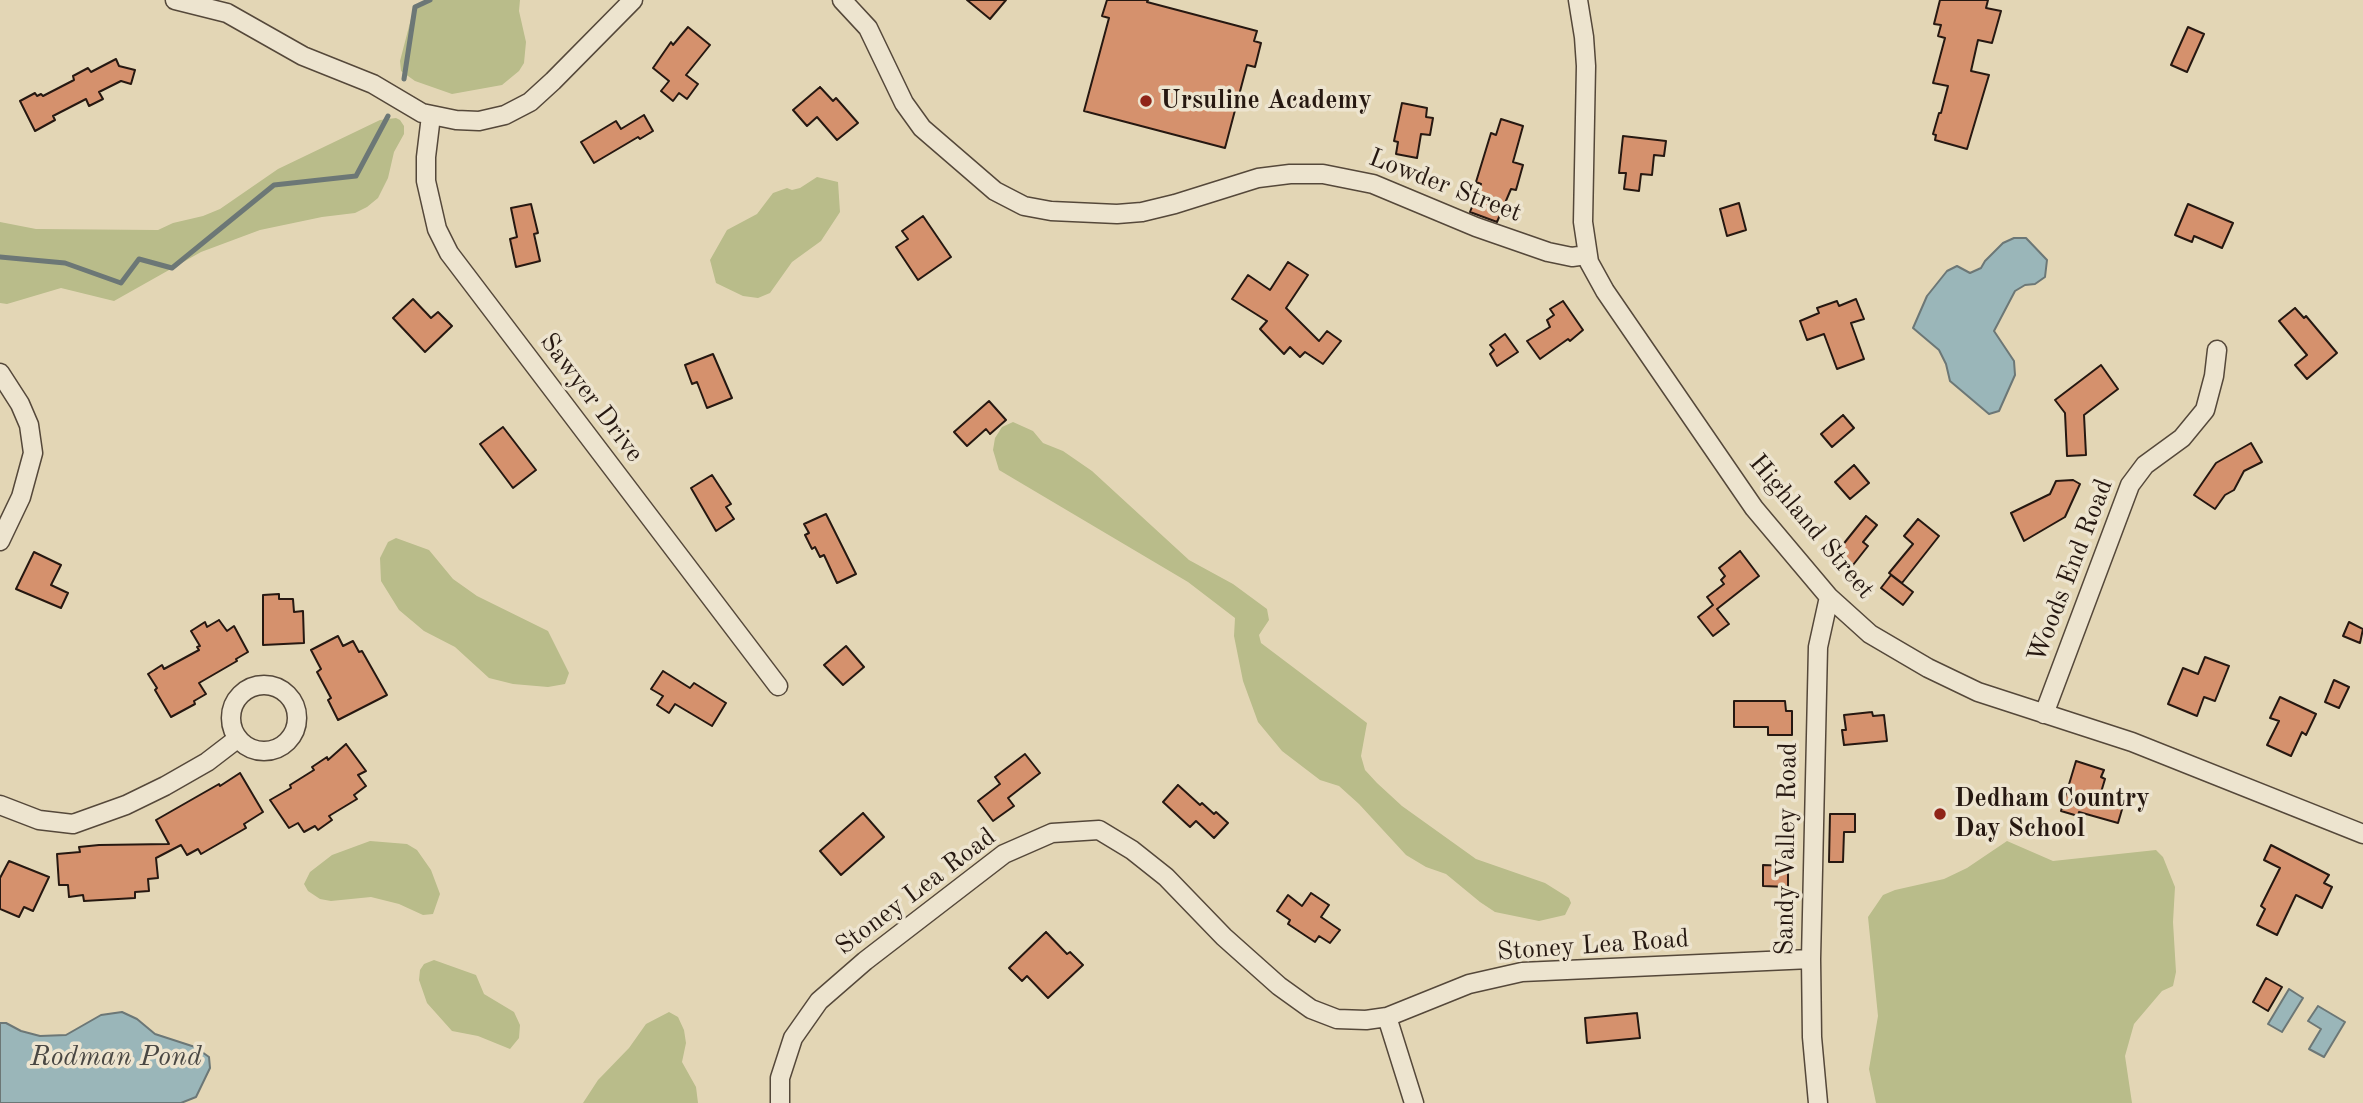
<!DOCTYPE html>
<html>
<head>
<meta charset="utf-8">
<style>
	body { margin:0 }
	canvas { display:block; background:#e3d6b5 }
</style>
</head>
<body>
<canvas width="2363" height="1103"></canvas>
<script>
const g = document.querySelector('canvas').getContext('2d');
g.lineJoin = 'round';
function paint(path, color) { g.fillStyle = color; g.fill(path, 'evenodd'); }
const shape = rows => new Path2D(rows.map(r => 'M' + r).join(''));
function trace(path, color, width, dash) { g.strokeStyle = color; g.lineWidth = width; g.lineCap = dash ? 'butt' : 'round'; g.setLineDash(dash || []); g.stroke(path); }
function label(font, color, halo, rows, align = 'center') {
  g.font = font + ' "Old Standard TT",serif'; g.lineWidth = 7; g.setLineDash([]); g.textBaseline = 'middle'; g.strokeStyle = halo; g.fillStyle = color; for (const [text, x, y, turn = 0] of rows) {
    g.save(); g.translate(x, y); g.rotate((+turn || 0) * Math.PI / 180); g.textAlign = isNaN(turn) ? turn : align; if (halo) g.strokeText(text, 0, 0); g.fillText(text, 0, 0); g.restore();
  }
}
const green = shape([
	[429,0,520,0,519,11,526,42,524,63,519,71,502,85,452,94,415,81,401,71,400,61,413,11],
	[396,118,400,120,404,126,404,134,394,152,388,178,378,198,367,207,355,213,322,217,260,230,201,252,114,301,61,288,7,304,0,303,0,222,36,229,158,230,173,223,203,216,220,209,278,169,380,120],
	[817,177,838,182,840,212,821,241,792,262,770,293,758,298,743,296,716,283,710,260,727,230,757,214,773,193,787,188,792,190,800,188],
	[1013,422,1033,431,1043,443,1063,451,1092,471,1189,560,1233,584,1267,609,1269,620,1259,635,1261,643,1367,723,1361,756,1365,770,1377,783,1402,806,1476,859,1545,883,1569,898,1571,903,1565,915,1539,921,1495,912,1480,902,1446,874,1426,867,1406,855,1359,804,1339,786,1320,780,1282,751,1258,722,1243,681,1234,636,1235,618,1188,582,999,470,993,450,995,438,1002,427],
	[396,538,429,550,453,579,477,596,548,631,569,673,565,684,548,687,513,684,489,678,455,647,424,631,399,610,381,581,380,558,388,542],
	[370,841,407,844,417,850,431,870,440,894,433,914,423,915,399,904,371,897,331,901,320,899,308,891,304,884,310,872,332,855],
	[2007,841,2053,861,2156,850,2163,857,2175,887,2173,922,2176,972,2173,986,2162,991,2134,1024,2125,1056,2132,1103,1876,1103,1869,1069,1878,1016,1868,917,1883,895,1895,890,1944,879,1967,868],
	[434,960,476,975,484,994,514,1012,520,1025,519,1038,510,1049,478,1036,452,1031,427,1003,419,980,420,970,424,964],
	[669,1012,678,1017,684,1030,686,1043,682,1062,696,1087,698,1103,583,1103,598,1080,629,1048,646,1024]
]);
const water = shape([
	[2014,238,2026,238,2047,260,2045,277,2035,284,2025,285,2015,291,1994,331,2014,361,2015,375,1999,411,1989,414,1950,381,1946,364,1939,350,1913,328,1927,296,1947,271,1957,266,1970,273,1981,268,1985,261,2003,243,2014,238],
	[2289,989,2303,998,2282,1032,2268,1024,2289,989],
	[2318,1006,2345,1022,2324,1057,2309,1049,2321,1029,2308,1021,2318,1006],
	[122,1012,137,1019,155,1034,195,1047,209,1057,210,1068,196,1097,181,1103,0,1103,0,1023,6,1023,21,1031,40,1036,66,1035,101,1015,122,1012]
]);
const stream = shape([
	[404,79,415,7,430,0],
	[0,257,65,263,121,283,139,259,172,268,274,185,356,176,388,116]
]);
const building = shape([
	[967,0,1006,0,990,19,967,0],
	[1107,0,1148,0,1147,2,1257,31,1254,41,1261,43,1255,67,1247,65,1225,148,1084,111,1109,18,1102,16,1107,0],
	[1940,0,1988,0,1986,8,2001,11,1992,43,1978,40,1971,71,1989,75,1967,149,1935,140,1936,135,1933,134,1939,113,1941,113,1948,86,1933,83,1945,38,1938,36,1941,25,1934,24,1940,0],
	[688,27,710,45,686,75,698,84,687,99,679,93,673,101,661,91,669,81,653,68,671,42,673,45,688,27],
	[2188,27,2204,34,2187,72,2171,65,2188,27],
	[116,59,119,66,135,70,131,84,121,81,99,92,103,99,89,106,86,99,53,116,55,120,35,131,20,101,35,93,37,96,41,94,43,96,74,80,73,76,88,68,91,72,116,59],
	[820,87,833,101,836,98,858,123,837,140,817,117,807,126,793,110,820,87],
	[1402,103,1427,108,1426,117,1433,118,1430,135,1421,134,1417,158,1396,154,1398,142,1394,141,1402,103],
	[644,115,653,131,640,139,638,137,594,163,581,142,616,121,621,129,644,115],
	[1501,119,1523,126,1513,162,1523,165,1516,190,1511,189,1497,222,1470,212,1481,184,1476,182,1491,133,1496,135,1501,119],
	[1623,136,1666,141,1664,156,1654,155,1652,175,1641,174,1639,191,1624,189,1626,173,1619,173,1623,136],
	[1739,203,1746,230,1727,236,1720,209,1739,203],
	[531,204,538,233,534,234,540,261,516,267,510,239,517,237,511,208,531,204],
	[2188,204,2233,223,2222,248,2194,236,2192,242,2175,235,2188,204],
	[923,216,951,257,918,280,896,247,908,239,902,231,923,216],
	[1288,262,1308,275,1286,308,1319,341,1327,331,1341,341,1323,364,1305,352,1300,357,1290,347,1284,354,1260,329,1267,321,1232,299,1248,275,1270,290,1288,262],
	[413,299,431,318,438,312,452,326,425,352,393,318,413,299],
	[1856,299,1864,319,1851,323,1864,359,1837,369,1824,334,1807,340,1800,321,1819,313,1817,308,1837,301,1839,306,1856,299],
	[1563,301,1583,330,1570,341,1568,339,1540,359,1527,341,1550,327,1547,320,1554,315,1550,309,1563,301],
	[2295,308,2304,318,2306,316,2337,353,2307,379,2295,365,2307,355,2279,321,2295,308],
	[1505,334,1518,352,1497,366,1490,354,1494,350,1490,345,1505,334],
	[713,354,732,398,707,408,697,382,692,384,685,365,713,354],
	[2101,365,2118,389,2084,415,2086,455,2067,456,2065,413,2055,400,2101,365],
	[989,401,1006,420,990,434,986,429,967,446,954,432,989,401],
	[1843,415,1854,428,1832,447,1821,434,1843,415],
	[503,427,536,470,513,488,480,444,503,427],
	[2251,443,2262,462,2244,471,2234,490,2225,495,2215,509,2194,495,2216,463,2251,443],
	[1854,465,1869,483,1850,499,1835,482,1854,465],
	[712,475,731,504,726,507,734,519,716,531,691,488,712,475],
	[2073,480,2080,484,2065,517,2024,541,2011,513,2050,494,2056,481,2073,480],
	[826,514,856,574,837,583,824,555,820,557,815,547,812,549,805,535,809,533,804,524,826,514],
	[1866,516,1877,525,1863,542,1868,546,1853,565,1837,552,1866,516],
	[1918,519,1939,536,1902,583,1889,573,1913,544,1904,536,1918,519],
	[1740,551,1759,576,1717,609,1729,624,1713,636,1698,617,1713,605,1707,597,1724,584,1721,580,1725,576,1719,568,1740,551],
	[34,552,61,565,51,585,68,593,61,608,16,589,34,552],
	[1891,575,1913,592,1903,605,1881,588,1891,575],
	[279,594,279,599,293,599,294,612,303,611,304,643,263,645,263,595,279,594],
	[219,620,227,631,234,626,248,652,236,659,237,661,199,683,206,694,194,701,195,704,171,717,155,690,157,688,148,674,162,665,164,669,199,650,197,647,200,646,191,631,205,622,207,627,219,620],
	[2349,622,2363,629,2360,643,2343,636,2349,622],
	[338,636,343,646,353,641,359,652,362,651,387,695,338,720,328,700,331,698,317,672,321,669,311,650,338,636],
	[846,646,864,667,843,685,824,665,846,646],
	[2205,657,2229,666,2215,701,2204,697,2197,716,2168,704,2183,668,2198,674,2205,657],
	[663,671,690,688,694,683,726,703,712,726,675,704,669,713,657,705,663,696,651,689,663,671],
	[2334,680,2349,687,2339,708,2325,702,2334,680],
	[2280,697,2316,714,2306,735,2302,732,2291,756,2267,745,2279,721,2270,718,2280,697],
	[1734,701,1785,701,1786,711,1792,711,1792,735,1768,735,1768,727,1734,727,1734,701],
	[1872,712,1873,716,1884,715,1887,741,1844,745,1842,730,1846,730,1844,715,1872,712],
	[346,744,366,771,358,775,366,786,354,795,357,799,329,816,332,820,318,830,315,826,304,832,298,823,289,828,270,800,291,788,290,785,314,770,312,767,327,757,328,760,346,744],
	[1025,754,1040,773,1008,798,1014,806,993,821,978,801,1000,784,995,777,1025,754],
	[2076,761,2104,770,2101,777,2105,779,2099,799,2123,806,2118,823,2079,812,2078,816,2061,811,2076,761],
	[240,773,263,812,244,824,246,828,201,854,198,849,187,855,181,845,156,858,158,878,148,879,149,891,135,892,135,898,84,901,83,895,69,897,68,885,59,885,57,854,80,852,79,847,99,845,169,844,156,820,219,784,220,786,240,773],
	[1178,785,1200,805,1202,803,1214,814,1216,812,1228,823,1214,838,1196,821,1190,827,1163,802,1178,785],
	[863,813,884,837,841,875,820,851,863,813],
	[1830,814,1855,814,1855,832,1844,832,1843,862,1829,862,1830,814],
	[2271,845,2329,875,2324,883,2332,887,2322,908,2296,895,2277,935,2257,925,2265,909,2261,906,2280,868,2264,860,2271,845],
	[9,861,49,877,33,911,24,907,19,917,0,909,0,878,9,861],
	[1763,865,1788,866,1788,887,1763,886,1763,865],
	[1311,893,1329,905,1321,917,1340,930,1330,943,1319,936,1315,942,1288,924,1290,920,1277,911,1288,895,1302,906,1311,893],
	[1046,932,1067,954,1070,952,1083,965,1048,998,1027,976,1022,981,1009,968,1046,932],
	[2266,978,2282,987,2268,1011,2253,1002,2266,978],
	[1637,1013,1640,1038,1587,1043,1585,1018,1637,1013]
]);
const minor = shape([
	[175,0,227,13,303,56,373,84,422,113,456,120,479,121,505,115,530,102,553,81,633,0],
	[842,0,868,28,904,103,922,128,995,191,1024,206,1051,211,1117,214,1142,212,1175,204,1258,178,1290,174,1323,174,1373,184,1476,227,1548,252,1572,257,1586,255],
	[1578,0,1584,37,1586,66,1583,222,1589,262,1605,291,1754,508,1829,597,1870,634,1928,668,1978,692,2132,742,2363,834],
	[431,116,426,157,426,181,437,229,449,253,778,686],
	[0,373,20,404,29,425,33,453,21,497,0,541],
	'231 718a33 33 0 1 1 66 0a33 33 0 1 1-66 0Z',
	[2044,714,2130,485,2145,465,2182,438,2205,410,2214,376,2217,350],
	[0,805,39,820,73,824,126,805,165,786,207,762,237,739],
	[1387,1017,1414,1103],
	[780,1103,780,1078,793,1038,819,1001,865,961,1004,854,1052,833,1099,830,1132,850,1166,877,1224,937,1279,986,1311,1009,1337,1019,1366,1020,1387,1017,1469,984,1522,972,1811,959],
	[1818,1103,1812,1037,1811,959,1818,647,1829,597]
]);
const markers = [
	[1146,101,7,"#8f2418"],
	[1940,814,7,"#8f2418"]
];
const poiNames = [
	["Ursuline Academy",1160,101],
	["Dedham Country",1954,799],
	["Day School",1954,829]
];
const streetNames = [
	["Lowder Street",1445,186,21],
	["Sawyer Drive",591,398,53],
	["Highland Street",1811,527,50],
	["Woods End Road",2071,571,-69],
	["Sandy Valley Road",1787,849,-89],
	["Stoney Lea Road",916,892,-37],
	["Stoney Lea Road",1593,946,-4]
];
const waterNames = [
	["Rodman Pond",116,1058]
];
paint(green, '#b9bc8a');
paint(water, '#9ab6b9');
trace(water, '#6c7776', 2);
trace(stream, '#6c7776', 5);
paint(building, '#d5916d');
trace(building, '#261811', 2);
trace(minor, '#55483a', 21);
trace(minor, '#ede4cf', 18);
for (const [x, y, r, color] of markers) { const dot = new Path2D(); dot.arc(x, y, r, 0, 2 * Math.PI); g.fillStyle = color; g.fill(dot); trace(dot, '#ede4cf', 2.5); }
label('bold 26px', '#261811', '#ede4cf', poiNames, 'left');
label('26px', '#261811', '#ede4cf', streetNames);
label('italic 28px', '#494743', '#ede4cf', waterNames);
</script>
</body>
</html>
